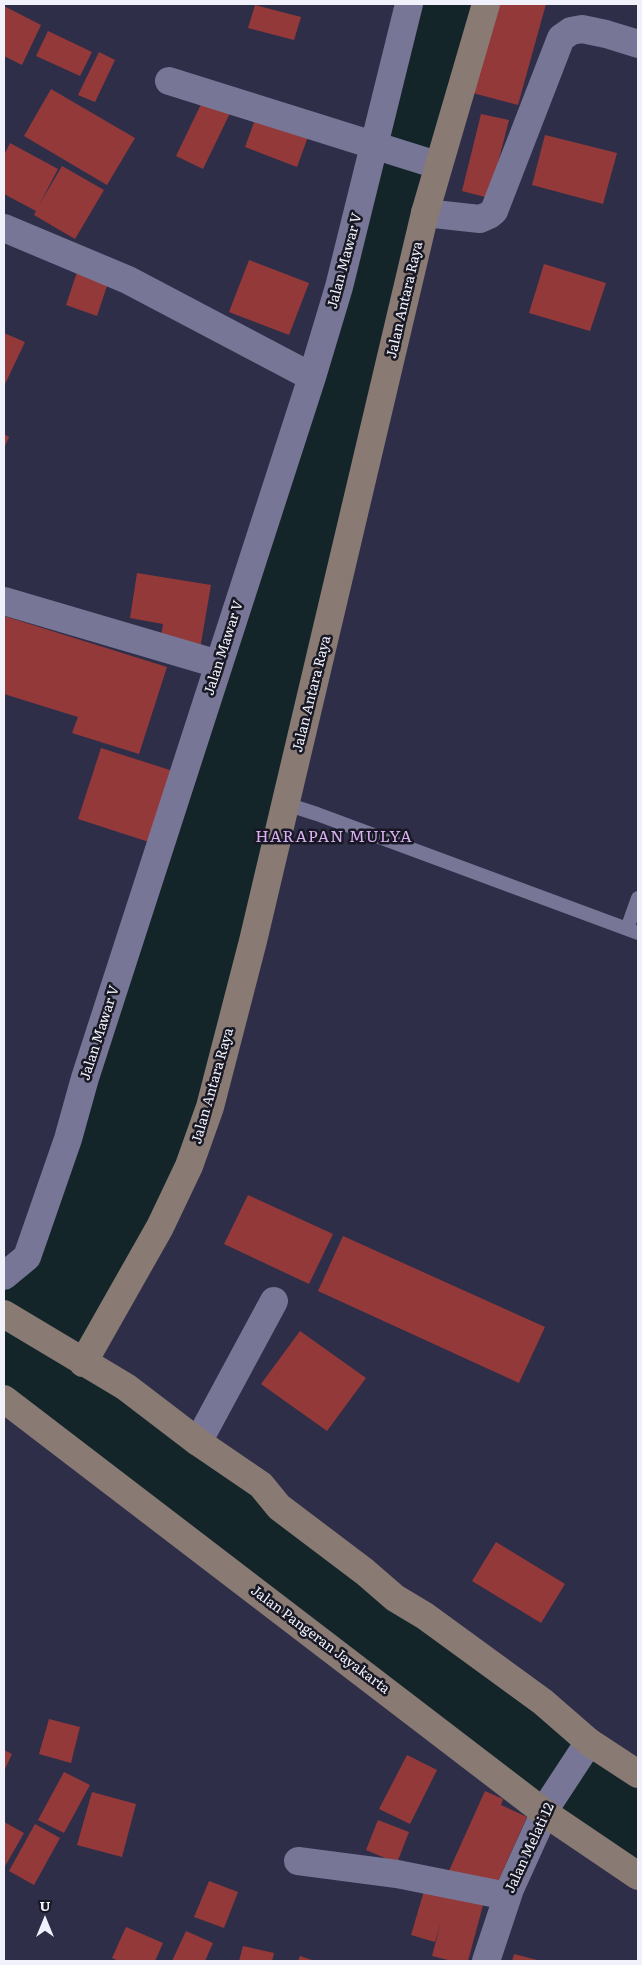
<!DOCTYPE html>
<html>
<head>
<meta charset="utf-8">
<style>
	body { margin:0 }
	#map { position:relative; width:642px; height:1965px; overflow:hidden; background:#2f2e49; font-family:Literata,serif }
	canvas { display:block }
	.frame { position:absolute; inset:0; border:5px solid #f1f1fc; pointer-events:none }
	.north { position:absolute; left:20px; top:1895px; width:50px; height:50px; -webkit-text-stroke:4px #181824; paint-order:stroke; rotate:0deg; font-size:14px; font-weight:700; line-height:20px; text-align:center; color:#f1f1fc }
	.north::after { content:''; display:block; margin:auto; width:18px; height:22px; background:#f1f1fc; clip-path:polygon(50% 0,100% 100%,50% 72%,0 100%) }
</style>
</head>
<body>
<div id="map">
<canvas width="642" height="1965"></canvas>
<div class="frame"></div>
<div class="north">U</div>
</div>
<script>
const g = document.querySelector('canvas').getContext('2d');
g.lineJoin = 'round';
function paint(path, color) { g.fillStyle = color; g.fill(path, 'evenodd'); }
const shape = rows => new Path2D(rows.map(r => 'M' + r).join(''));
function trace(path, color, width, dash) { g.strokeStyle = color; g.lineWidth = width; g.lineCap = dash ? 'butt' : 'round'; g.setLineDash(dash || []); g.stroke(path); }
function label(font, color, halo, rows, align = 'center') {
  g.font = font + ' Literata,serif'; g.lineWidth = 5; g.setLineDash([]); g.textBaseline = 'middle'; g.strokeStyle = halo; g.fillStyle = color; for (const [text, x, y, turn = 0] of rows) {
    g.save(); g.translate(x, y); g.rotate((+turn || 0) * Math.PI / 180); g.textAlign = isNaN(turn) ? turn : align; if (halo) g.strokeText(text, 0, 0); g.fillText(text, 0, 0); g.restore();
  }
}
const water = shape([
	[409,4,483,4,210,1107,83,1363,638,1774,638,1876,4,1399,4,1276,27,1257,218,664,409,4]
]);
const building = shape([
	[493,4,546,4,518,105,469,92],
	[255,5,301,17,294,40,248,28],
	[4,6,41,25,22,65,4,56],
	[48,31,92,52,80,76,36,56],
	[99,52,115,60,95,102,78,95],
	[51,89,135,138,107,185,24,136],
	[205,96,232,109,203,169,176,156],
	[257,114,309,134,297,167,245,147],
	[481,114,509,120,489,198,462,191],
	[545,135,617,153,603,204,532,185],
	[10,143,58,169,39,205,62,166,104,190,75,239,34,215,36,211,4,194,4,155],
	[249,260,309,283,289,335,229,312],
	[544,264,606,283,590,331,529,313],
	[78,269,109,280,97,316,66,305],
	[4,333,25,342,5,384,4,383],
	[4,434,9,437,4,448],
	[137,573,211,585,200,649,160,642,163,624,130,618],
	[4,616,167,667,139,754,72,733,78,717,4,694],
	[101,748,176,772,152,843,78,819],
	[248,1195,333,1234,309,1284,224,1244],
	[343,1236,545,1327,519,1383,318,1291],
	[300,1331,366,1378,327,1431,261,1384],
	[496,1542,565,1584,541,1623,472,1581],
	[49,1719,80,1727,71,1763,39,1754],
	[4,1750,12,1754,4,1771],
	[407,1755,437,1770,410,1824,379,1809],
	[64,1772,90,1785,64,1833,38,1820],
	[485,1791,503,1799,501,1805,527,1817,495,1888,448,1873],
	[92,1792,136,1804,122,1857,77,1845],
	[378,1820,409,1832,397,1863,366,1850],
	[4,1822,24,1833,4,1868],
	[35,1824,60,1838,34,1885,9,1871],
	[209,1881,238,1892,224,1928,194,1917],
	[424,1891,483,1905,468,1961,452,1961,432,1956,441,1922,435,1942,411,1935],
	[126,1927,163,1943,155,1961,119,1961,112,1958],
	[186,1931,213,1943,205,1961,172,1961],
	[243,1946,274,1953,272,1961,239,1961],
	[514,1954,541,1961,512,1961],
	[300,1956,315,1961,298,1961]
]);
const lane = shape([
	[286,804,317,814,638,933],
	[627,929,638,898]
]);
const street = shape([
	[169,81,437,165],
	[425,213,480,219,489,215,494,211,561,38,571,31,582,29,606,34,638,44],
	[4,228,128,280,312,377],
	[4,601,218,664],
	[4,1276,27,1257,68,1139,85,1078,312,377,339,287,409,4],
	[198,1442,274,1301],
	[298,1861,397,1874,507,1896],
	[486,1961,510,1889,549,1803,589,1742]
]);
const secondary = shape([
	[4,1314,126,1387,198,1442,261,1485,279,1507,365,1572,395,1598,425,1616,543,1702,589,1742,638,1774],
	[83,1363,160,1227,189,1166,210,1107,253,941,425,213,486,4],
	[4,1399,545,1813,638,1876]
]);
const streetNames = [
	["Jalan Mawar V",345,261,-75],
	["Jalan Antara Raya",405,300,-77],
	["Jalan Mawar V",224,648,-72],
	["Jalan Antara Raya",312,694,-76],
	["Jalan Mawar V",100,1033,-72],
	["Jalan Antara Raya",213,1086,-74],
	["Jalan Pangeran Jayakarta",320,1640,37],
	["Jalan Melati 12",530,1848,-65]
];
const quarterNames = [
	["HARAPAN MULYA",334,837]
];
paint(water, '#14252a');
trace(water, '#566269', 1);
paint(building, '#943939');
trace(lane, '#777696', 14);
trace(street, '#777696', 28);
trace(secondary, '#897a74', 28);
label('14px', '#f1f1fc', '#181824', streetNames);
g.letterSpacing = '1px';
label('16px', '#d9b0f1', '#181824', quarterNames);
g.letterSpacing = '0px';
</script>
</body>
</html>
